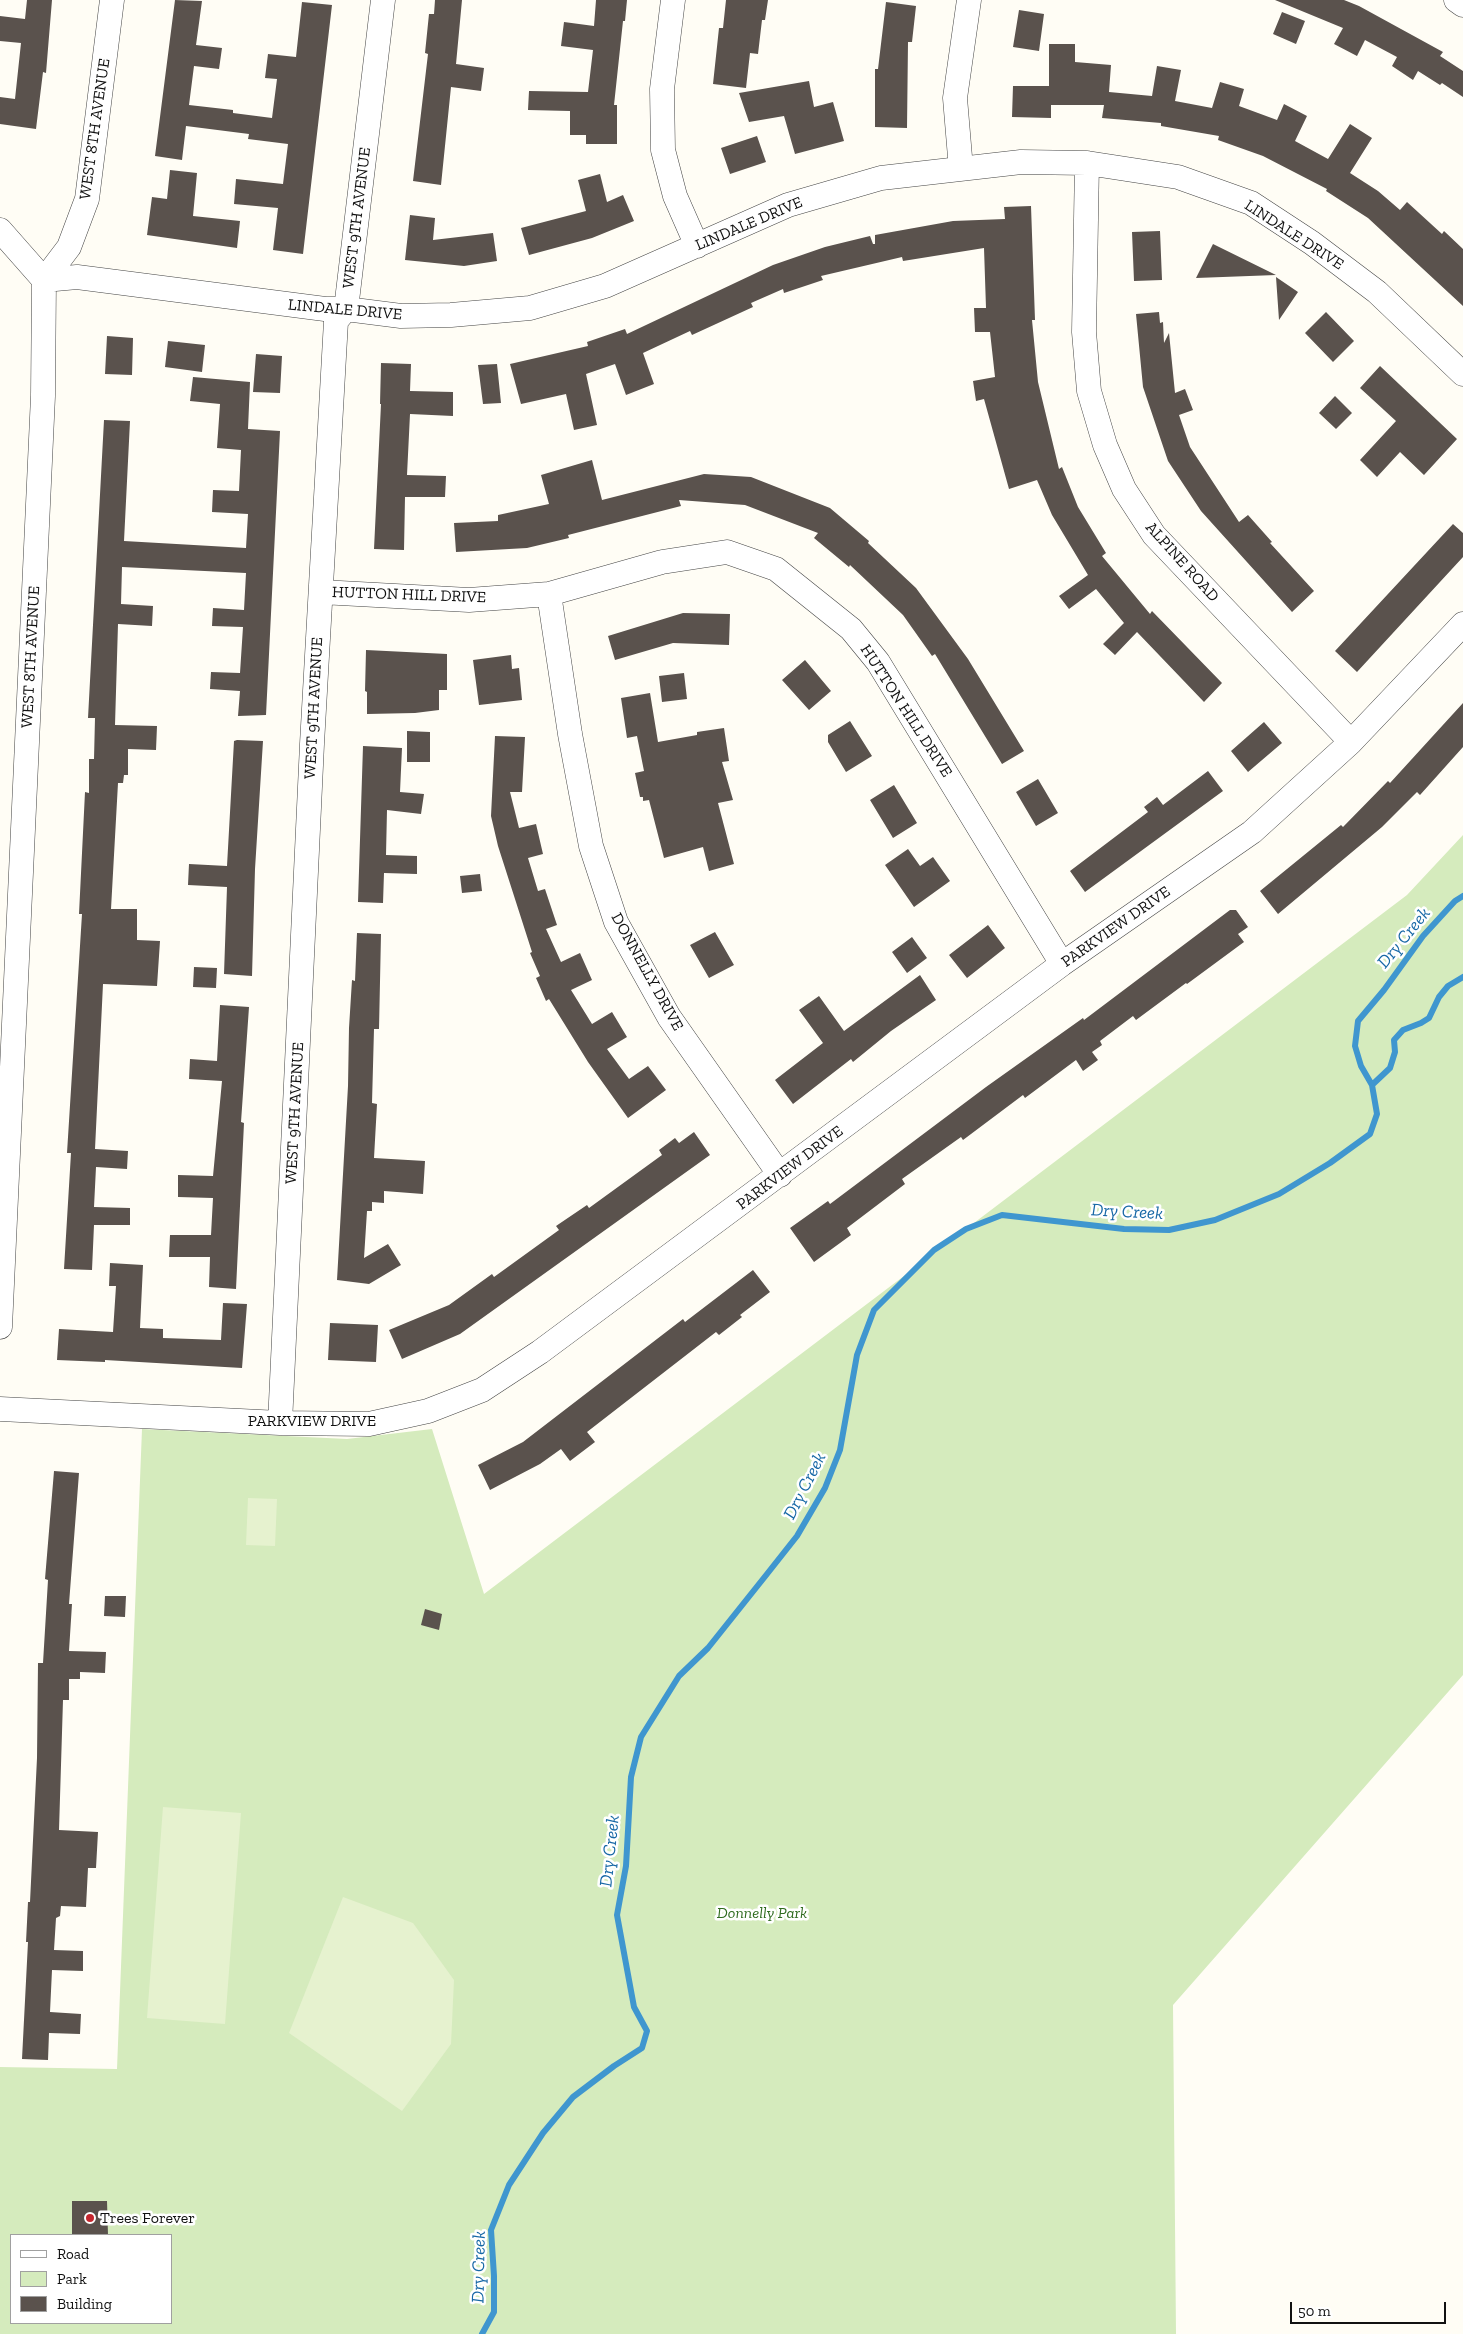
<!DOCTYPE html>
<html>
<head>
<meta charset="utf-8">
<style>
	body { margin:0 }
	#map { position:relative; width:1463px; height:2334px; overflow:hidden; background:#fffdf5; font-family:"Zilla Slab",serif }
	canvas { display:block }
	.legend { position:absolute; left:10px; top:2234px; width:162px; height:90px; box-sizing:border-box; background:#fff; border:1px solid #a0a0a0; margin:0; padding:6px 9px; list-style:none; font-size:15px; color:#111 }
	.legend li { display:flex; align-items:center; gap:10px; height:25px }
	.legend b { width:25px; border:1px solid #a0a0a0 }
	.scale { position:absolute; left:1290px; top:2302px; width:156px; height:22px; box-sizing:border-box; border:2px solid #111; border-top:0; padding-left:6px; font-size:15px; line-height:18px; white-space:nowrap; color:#111; -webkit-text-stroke:4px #fff; paint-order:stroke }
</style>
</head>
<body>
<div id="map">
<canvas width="1463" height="2334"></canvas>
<ul class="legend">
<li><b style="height:6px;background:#fff"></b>Road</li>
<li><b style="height:14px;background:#d5ebbd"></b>Park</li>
<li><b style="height:14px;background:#5a524d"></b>Building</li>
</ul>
<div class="scale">50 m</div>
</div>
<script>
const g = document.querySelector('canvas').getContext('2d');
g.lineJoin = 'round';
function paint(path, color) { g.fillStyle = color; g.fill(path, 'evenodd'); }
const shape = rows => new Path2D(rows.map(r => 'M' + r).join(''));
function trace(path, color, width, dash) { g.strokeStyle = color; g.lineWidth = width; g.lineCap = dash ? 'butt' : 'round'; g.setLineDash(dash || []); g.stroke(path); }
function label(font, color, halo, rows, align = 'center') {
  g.font = font + ' "Zilla Slab",serif'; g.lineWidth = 5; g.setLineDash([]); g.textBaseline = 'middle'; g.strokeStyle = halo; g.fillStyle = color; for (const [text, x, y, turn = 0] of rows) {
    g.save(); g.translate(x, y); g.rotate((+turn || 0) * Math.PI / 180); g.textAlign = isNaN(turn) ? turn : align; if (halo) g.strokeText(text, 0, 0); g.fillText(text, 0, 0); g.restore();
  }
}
const green = shape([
	[1463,835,1463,1675,1173,2005,1176,2334,0,2334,0,2067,117,2069,142,1429,347,1439,432,1429,484,1594,1407,895],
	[11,2235,171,2235,171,2323,11,2323]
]);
const pitch = shape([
	[248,1498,277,1499,275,1546,246,1545],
	[163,1807,241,1813,225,2024,147,2018],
	[343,1897,413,1923,454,1980,451,2044,402,2111,289,2033]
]);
const stream = shape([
	[1372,1085,1390,1068,1395,1052,1394,1040,1403,1030,1421,1023,1429,1018,1439,997,1448,986,1463,977],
	[482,2334,494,2312,494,2276,491,2230,509,2185,543,2133,573,2097,614,2066,642,2048,647,2031,634,2007,617,1915,626,1866,631,1777,641,1737,679,1676,708,1648,767,1574,797,1536,825,1488,840,1450,857,1355,874,1310,934,1250,966,1229,1002,1215,1124,1229,1169,1230,1215,1220,1279,1194,1330,1163,1370,1134,1377,1114,1372,1085,1361,1066,1355,1046,1358,1021,1384,990,1423,936,1455,901,1463,896]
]);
const building = shape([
	[27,0,52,0,46,73,43,72,36,129,0,124,0,97,15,99,21,43,0,41,0,16,25,19],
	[175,0,202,1,196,45,222,48,219,69,194,66,189,105,233,110,233,113,272,118,277,79,265,78,268,54,296,57,302,2,332,5,303,254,273,250,278,208,234,204,236,179,283,184,288,144,248,139,249,134,186,126,182,160,155,156],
	[435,0,462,0,456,64,484,68,481,91,451,87,441,185,413,181,428,54,425,53,429,14,434,14],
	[596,0,627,0,625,21,623,21,614,105,617,105,617,144,586,144,586,135,570,135,570,111,528,110,529,91,588,92,593,50,561,46,564,22,594,26],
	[726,0,768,0,765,20,762,20,758,54,750,53,746,88,713,84,719,28,723,28],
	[1275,0,1344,0,1359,6,1443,52,1440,56,1463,71,1463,97,1442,83,1440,85,1418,71,1413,80,1392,66,1397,57,1365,40,1357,56,1334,44,1343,28],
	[886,2,916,6,912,42,908,42,907,128,875,127,875,69,878,69],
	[1019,10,1044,14,1039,51,1013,47],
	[1282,12,1305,21,1296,44,1273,34],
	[1049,44,1075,44,1075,62,1111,65,1109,92,1152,96,1157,66,1181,70,1175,101,1212,108,1220,82,1244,89,1239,106,1277,120,1284,104,1307,116,1295,141,1328,159,1350,124,1372,138,1350,173,1378,191,1400,210,1407,202,1442,234,1444,231,1463,249,1463,306,1368,218,1326,191,1327,189,1263,156,1218,140,1219,136,1161,126,1161,123,1102,118,1104,105,1051,105,1051,118,1012,117,1013,86,1049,86],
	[809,81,814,107,833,102,844,141,795,154,784,116,749,122,739,93],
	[757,136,766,162,730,174,721,148],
	[170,170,197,173,193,216,240,221,237,248,147,235,152,197,167,199],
	[600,174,607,202,623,195,634,221,592,238,529,255,521,228,586,211,578,180],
	[1031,206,1035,320,1032,320,1038,382,1059,469,1062,467,1078,507,1106,553,1102,556,1150,614,1152,611,1222,683,1204,702,1137,632,1115,655,1103,644,1124,623,1096,589,1069,609,1059,596,1088,575,1052,515,1037,480,1009,489,984,399,976,401,973,381,995,377,990,332,975,332,974,308,986,308,984,248,903,261,902,257,821,276,823,280,784,293,783,289,751,303,753,307,692,335,690,331,643,353,654,384,626,395,615,364,586,374,597,425,574,430,566,394,521,404,510,364,588,346,587,342,625,329,627,334,773,265,825,247,870,236,873,244,875,244,875,235,953,221,1005,219,1004,207],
	[410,215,435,218,433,240,493,233,497,261,464,266,405,260],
	[1160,231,1162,280,1134,281,1132,232],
	[1213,244,1276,275,1196,278],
	[1276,277,1298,292,1279,320],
	[1159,312,1160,323,1163,322,1164,343,1169,333,1175,393,1185,389,1193,410,1179,415,1190,447,1239,522,1248,515,1272,542,1270,543,1314,591,1292,612,1201,511,1168,461,1143,387,1136,314],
	[1326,312,1354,341,1333,362,1305,333],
	[107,336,133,338,132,375,105,374],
	[168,341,205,345,202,372,165,367],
	[256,354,282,356,280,393,253,392],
	[381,363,411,364,410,391,453,392,453,416,410,414,407,475,446,476,445,497,405,497,404,550,374,549,381,404,380,404],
	[497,364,501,403,483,404,478,365],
	[1380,366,1457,439,1424,475,1400,452,1377,477,1360,460,1396,421,1360,388],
	[193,377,250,382,248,429,280,431,266,715,238,716,240,691,210,689,211,672,240,673,243,627,212,626,213,608,244,610,246,573,122,567,121,604,153,606,152,626,118,624,115,725,157,726,156,750,128,749,128,775,124,775,123,783,118,783,111,909,137,909,137,940,160,941,157,986,103,984,95,1149,128,1151,127,1169,96,1167,94,1207,130,1208,130,1225,94,1225,92,1270,64,1269,71,1153,67,1153,82,914,79,914,85,792,89,793,89,759,94,759,95,718,88,718,104,420,130,421,124,541,246,548,248,514,212,512,213,490,239,491,241,450,217,448,220,404,190,401],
	[1335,396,1352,413,1336,429,1319,413],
	[592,460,602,500,704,474,751,477,830,508,869,541,868,543,916,588,968,659,1024,751,1002,764,935,654,932,656,903,615,850,565,849,567,814,538,818,533,745,505,679,500,681,506,568,535,569,538,527,548,456,552,454,523,498,521,498,515,549,504,541,475],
	[1453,524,1463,533,1463,557,1357,672,1335,651],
	[683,613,730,614,729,645,673,643,615,660,608,636],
	[366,650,447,654,447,690,439,690,439,710,415,713,367,714,367,692,365,691],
	[511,655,512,669,519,668,522,700,479,705,473,660],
	[805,660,831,691,809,710,782,680],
	[684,673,687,699,662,702,659,676],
	[650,693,658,742,697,735,697,732,724,728,729,761,722,762,733,800,718,803,734,864,709,871,703,847,664,858,649,800,643,801,643,797,640,797,635,773,644,771,637,736,627,738,621,698],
	[1463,703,1463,747,1420,795,1417,792,1382,827,1278,914,1260,891,1341,825,1343,827,1388,781,1390,783],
	[850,721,872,756,846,772,828,742,828,735],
	[1264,722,1282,743,1248,772,1231,751],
	[407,731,430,732,430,762,407,762],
	[495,736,525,737,522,792,510,792,519,828,536,824,543,854,528,858,538,891,545,889,557,925,546,929,561,962,580,953,592,980,571,990,592,1024,612,1012,627,1037,607,1049,629,1079,648,1066,666,1090,628,1118,588,1062,549,999,546,1001,536,978,540,976,530,953,532,952,498,846,491,816],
	[237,740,263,741,255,869,252,976,224,974,227,887,188,885,189,864,227,866,234,741],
	[363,746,402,748,400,792,424,794,421,814,387,810,386,855,417,856,417,874,384,873,383,903,358,902],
	[1208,771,1223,791,1085,892,1070,871,1148,812,1144,807,1157,797,1163,805],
	[1038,779,1058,813,1036,826,1016,792],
	[894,785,917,823,893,838,870,800],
	[908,849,920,866,933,857,950,881,914,907,885,865],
	[480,874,482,891,462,893,460,876],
	[1230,910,1236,910,1248,927,1238,934,1244,942,1187,984,1186,983,1136,1020,1133,1016,1100,1041,1102,1045,1092,1052,1098,1060,1083,1071,1076,1060,1025,1098,1023,1095,963,1140,961,1137,902,1179,905,1184,847,1228,851,1235,814,1262,790,1228,828,1201,830,1204,986,1087,1083,1018,1084,1020],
	[988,925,1005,948,967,978,949,955],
	[715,932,734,965,709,978,690,945],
	[357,933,381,934,379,1029,374,1029,372,1103,377,1104,374,1158,425,1161,423,1194,384,1191,384,1203,372,1202,372,1211,367,1211,364,1258,388,1244,401,1265,369,1284,337,1280,348,1086,349,1028,352,980,355,981],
	[912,937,927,958,907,973,892,952],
	[194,967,217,968,216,988,193,987],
	[920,975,936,1000,891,1031,853,1062,851,1059,793,1104,775,1080,823,1043,799,1010,819,996,844,1031],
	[220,1005,249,1007,241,1122,244,1123,236,1289,209,1287,210,1257,169,1257,170,1235,211,1235,213,1198,178,1197,178,1175,213,1176,222,1081,189,1079,190,1059,217,1061],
	[694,1132,710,1155,460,1334,402,1359,389,1330,449,1305,492,1274,494,1277,559,1230,556,1226,587,1205,589,1208,662,1155,659,1150,675,1138,679,1143],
	[110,1263,143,1265,140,1328,163,1329,163,1338,221,1340,223,1303,247,1304,242,1368,105,1360,105,1362,57,1360,59,1329,113,1332,116,1286,109,1286],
	[753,1270,770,1292,740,1315,742,1317,719,1335,716,1332,587,1432,595,1442,570,1461,561,1449,540,1464,490,1490,478,1465,523,1442,683,1319,685,1322],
	[330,1323,378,1325,376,1362,328,1360],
	[54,1471,79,1473,69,1604,72,1604,69,1651,106,1652,105,1673,80,1672,80,1679,69,1679,69,1700,63,1700,59,1830,98,1832,96,1868,88,1868,86,1907,61,1906,60,1916,56,1918,54,1950,83,1951,83,1971,52,1970,50,2012,81,2014,80,2034,49,2033,48,2060,22,2059,28,1942,26,1942,28,1902,30,1902,37,1758,38,1663,43,1663,48,1580,45,1579],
	[105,1596,126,1596,125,1617,104,1616],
	[425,1609,442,1614,439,1630,421,1625],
	[72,2201,107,2201,108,2235,72,2235]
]);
const street = shape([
	[673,0,662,89,663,150,675,196,697,246],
	[1456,0,1463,5],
	[1087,163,1084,332,1089,391,1105,445,1124,489,1154,535,1351,742],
	[961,169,955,98,969,0],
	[0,230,44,280],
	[44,280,77,277,325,309,346,309,401,316,451,315,530,308,605,286,788,205,881,178,1021,162,1087,163,1178,177,1251,203,1312,243,1377,292,1463,374],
	[321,592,469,600,549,594,662,562,727,552,776,569,851,629,878,662,1062,964],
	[549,594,570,734,591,846,616,922,669,1017,780,1175],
	[0,1327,43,396,44,280,69,247,87,199,112,0],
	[0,1409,280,1423,369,1424,428,1411,482,1390,540,1352,1062,964,1252,832,1351,742,1463,624],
	[280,1423,312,744,336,321,346,309,383,0]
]);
const markers = [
	[90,2218,5,"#c4262e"]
];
const streetNames = [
	["WEST 8TH AVENUE",95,129,-82],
	["WEST 9TH AVENUE",357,218,-83],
	["LINDALE DRIVE",749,224,-23],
	["LINDALE DRIVE",1294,235,33],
	["LINDALE DRIVE",345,310,5],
	["ALPINE ROAD",1182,562,48],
	["HUTTON HILL DRIVE",409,595,2],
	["WEST 8TH AVENUE",31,657,-87],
	["WEST 9TH AVENUE",314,708,-87],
	["HUTTON HILL DRIVE",906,711,57],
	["PARKVIEW DRIVE",1116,927,-35],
	["DONNELLY DRIVE",647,972,61],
	["WEST 9TH AVENUE",295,1113,-87],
	["PARKVIEW DRIVE",790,1168,-37],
	["PARKVIEW DRIVE",312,1421]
];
const parkNames = [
	["Donnelly Park",762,1913]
];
const poiNames = [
	["Trees Forever",100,2218]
];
const waterNames = [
	["Dry Creek",1404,938,-51],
	["Dry Creek",1127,1212,3],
	["Dry Creek",805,1486,-63],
	["Dry Creek",610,1851,-84],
	["Dry Creek",479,2267,-89]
];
paint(green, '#d5ebbd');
paint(pitch, '#e6f2cf');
trace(stream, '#3f96cf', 6);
paint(building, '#5a524d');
trace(street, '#444', 25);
trace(street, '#fff', 24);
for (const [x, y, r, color] of markers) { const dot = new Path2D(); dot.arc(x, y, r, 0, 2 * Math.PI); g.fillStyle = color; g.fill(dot); trace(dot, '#fff', 2); }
label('16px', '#111', '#fff', streetNames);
label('italic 16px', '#2f6b1f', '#fff', parkNames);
label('16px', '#111', '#fff', poiNames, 'left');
label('italic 18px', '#1768a6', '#fff', waterNames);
</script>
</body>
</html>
